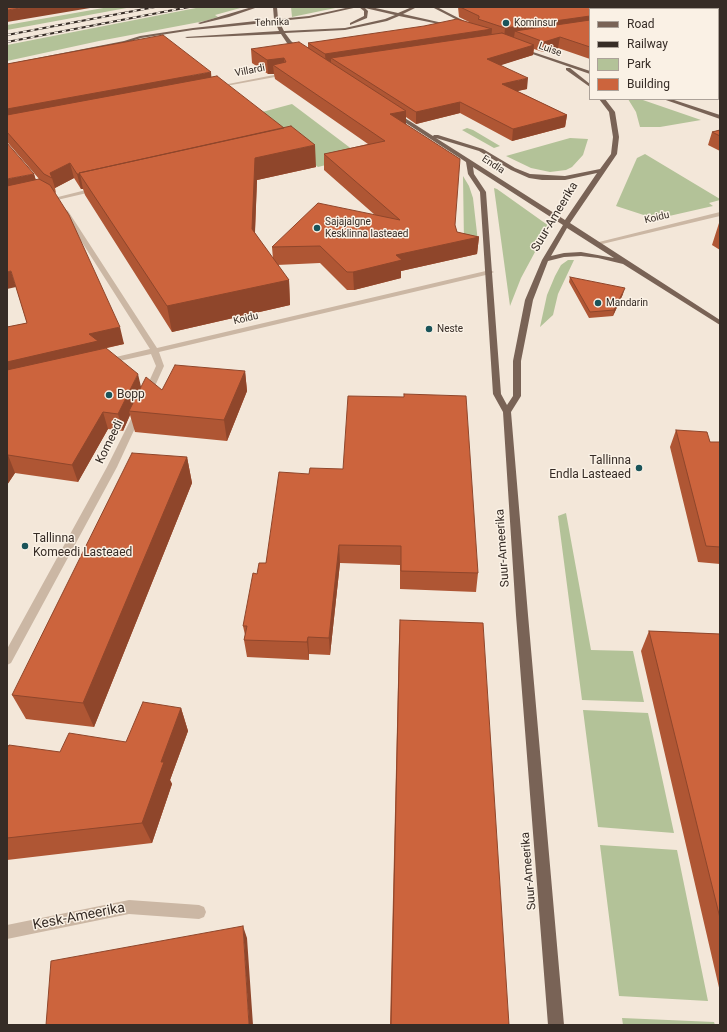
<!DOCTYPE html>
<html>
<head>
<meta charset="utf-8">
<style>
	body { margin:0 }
	#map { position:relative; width:727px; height:1032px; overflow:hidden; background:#f3e7d9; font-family:Roboto,sans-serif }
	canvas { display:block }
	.frame { position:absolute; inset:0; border:8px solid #362c26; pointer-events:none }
	.legend { position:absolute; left:589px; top:8px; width:130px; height:92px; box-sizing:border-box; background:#faf1e5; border:1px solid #aca299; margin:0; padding:5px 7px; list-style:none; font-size:12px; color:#362c26 }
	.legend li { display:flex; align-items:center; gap:8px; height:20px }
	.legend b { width:20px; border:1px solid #aca299 }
</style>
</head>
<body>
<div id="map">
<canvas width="727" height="1032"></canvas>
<div class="frame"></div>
<ul class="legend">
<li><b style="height:5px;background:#796356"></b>Road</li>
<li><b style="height:5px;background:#362c26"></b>Railway</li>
<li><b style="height:11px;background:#b3c298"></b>Park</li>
<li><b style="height:11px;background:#cc643d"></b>Building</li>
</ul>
</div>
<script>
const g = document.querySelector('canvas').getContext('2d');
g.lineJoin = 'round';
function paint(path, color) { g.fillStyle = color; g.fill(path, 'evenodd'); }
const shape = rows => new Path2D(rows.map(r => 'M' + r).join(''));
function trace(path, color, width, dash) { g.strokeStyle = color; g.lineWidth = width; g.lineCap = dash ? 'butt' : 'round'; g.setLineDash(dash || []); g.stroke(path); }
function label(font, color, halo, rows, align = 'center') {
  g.font = font + ' Roboto,sans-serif'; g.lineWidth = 3; g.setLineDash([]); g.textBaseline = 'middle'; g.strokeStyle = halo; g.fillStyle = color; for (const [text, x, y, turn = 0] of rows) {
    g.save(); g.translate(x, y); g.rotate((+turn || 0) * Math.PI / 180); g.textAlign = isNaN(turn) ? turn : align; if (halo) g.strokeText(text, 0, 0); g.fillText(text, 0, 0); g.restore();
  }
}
const green = shape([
	[109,7,132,7,7,30,7,25],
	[201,7,244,7,215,15,218,17,205,21,99,41,7,61,7,45],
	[291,7,340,7,292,17],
	[628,99,640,99,701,120,660,127,640,127,636,112],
	[292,104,361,156,318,167,251,115],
	[467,128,473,130,500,146,494,148,462,130],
	[570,138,588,139,583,155,572,167,566,170,550,172,531,168,506,156],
	[645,154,720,199,720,200,709,203,713,206,656,219,616,206,637,158],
	[463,176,469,186,473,198,478,242,464,243],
	[494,188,497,189,549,226,521,278,510,306],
	[568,260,574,260,558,294,553,315,540,327,547,295,555,276,561,265],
	[566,513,591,650,633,651,644,702,582,700,558,516],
	[583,710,648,713,674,833,598,827],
	[600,845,677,850,708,1001,619,996],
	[622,1018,714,1022,715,1025,623,1025]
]);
const minor = shape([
	[284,73,286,75,215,88,213,87,284,73],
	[98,187,101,189,100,190,57,200,54,198,98,187],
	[65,209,68,211,157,348,490,270,494,272,490,274,159,352,164,366,151,395,147,398,143,395,156,366,151,354,106,364,102,362,103,360,150,349,62,211,65,209],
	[720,212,720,216,598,245,595,243,720,212],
	[138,410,142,413,117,467,11,663,7,665,7,649,107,467,134,413,138,410],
	[129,900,199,905,204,907,206,912,204,917,199,919,129,914,7,939,7,925,129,900]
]);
const major = shape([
	[252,7,258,7,229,17,200,24,198,23,252,7],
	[273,7,277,7,278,19,309,16,350,7,358,7,309,18,279,21,284,31,345,28,385,19,395,15,365,8,368,11,367,18,350,25,350,23,364,16,364,11,359,7,371,7,398,13,412,7,417,7,403,14,456,26,454,27,399,16,387,21,345,30,285,33,291,41,302,51,300,53,287,43,281,34,187,38,185,37,279,31,275,22,193,30,141,38,125,43,7,66,7,64,124,41,140,36,193,28,274,19,273,7],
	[432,7,437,7,470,24,467,25,432,7],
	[518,47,590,71,590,74,518,49,518,47],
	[566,68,570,68,590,84,590,87,566,70,566,68],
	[599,99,605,99,615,112,619,137,617,154,570,223,720,320,720,325,623,264,598,258,581,256,564,257,548,261,533,300,521,361,521,396,511,412,528,615,564,1025,548,1025,516,615,503,412,493,394,480,192,468,174,466,162,392,114,397,113,433,136,434,135,438,135,483,149,515,168,530,174,565,176,600,169,611,154,613,137,609,112,599,99],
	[436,138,479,151,511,170,529,178,542,180,565,180,597,173,565,220,436,138],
	[473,167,563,225,542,260,525,300,513,361,513,396,507,405,501,394,486,192,474,174,473,167],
	[567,228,614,258,581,252,564,253,551,256,567,228],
	[663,99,671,99,720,115,720,119,663,99]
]);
const rail = shape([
	[7,35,155,7],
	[7,42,189,7]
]);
const wall = shape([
	[458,7,720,7,720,88,718,87,718,9,590,9,590,59,558,48,543,52,534,49,533,55,500,65,527,89,517,91,567,115,565,127,512,141,460,113,416,124,406,117,406,125,455,225,457,232,479,237,477,254,401,271,401,278,354,290,347,290,320,263,277,265,289,280,290,305,172,332,85,195,83,189,81,189,74,178,55,188,56,193,54,192,124,344,103,349,141,387,162,390,245,371,247,391,227,441,135,432,130,415,123,431,108,429,78,482,15,473,7,485,7,327,27,323,16,287,34,174,36,180,40,180,8,143,7,143,7,64,212,77,316,167,257,180,255,233,273,259,272,247,375,215,324,170,324,154,368,144,275,79,274,74,268,74,252,63,251,49,308,49,308,43,469,22,459,17],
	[720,130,720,151,708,145,712,132],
	[719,223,720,223,720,250,712,245],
	[570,277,623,294,613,316,589,318,569,282],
	[676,430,710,442,720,442,720,564,698,562,670,447],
	[187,457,192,483,94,727,26,719,12,695],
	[309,474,478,573,476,592,400,589,400,565,340,563,330,655,309,654,309,660,247,657,244,640,245,635,243,626,257,574,266,563],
	[400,620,509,1025,390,1025,399,640],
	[649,631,720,634,720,992,641,651],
	[181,708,188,731,170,780,172,784,152,843,7,860,7,748,60,752,126,742]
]);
const shadedWall = shape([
	[27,7,96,7,7,22,7,10],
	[590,16,590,26,515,31,514,37,504,39,505,28],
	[492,29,491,41,331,58,331,65,326,66,325,54],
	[560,37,558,48,543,52,544,42],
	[534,45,533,55,486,70,487,59],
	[284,58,285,72,273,65,274,74,268,74,267,60],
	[211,72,212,85,7,123,7,109],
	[528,78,527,89,500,95,502,84],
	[460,102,460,113,416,124,416,112],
	[406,111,406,126,390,114],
	[567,115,565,127,512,141,513,129],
	[315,145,316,167,257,180,254,253,252,229,255,158],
	[70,163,74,178,55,188,52,178,50,173],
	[34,174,38,189,7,195,7,179],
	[77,174,80,174,83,189,81,189],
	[479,237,477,254,401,271,401,278,354,290,353,272,396,255],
	[11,271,16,287,7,289,7,272],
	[289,280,290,305,172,332,167,306],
	[625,288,623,294,613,316,614,310],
	[120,327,124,344,100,349,7,380,7,362,89,334],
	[245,371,247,391,227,441,224,420],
	[138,374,142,391,129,411,130,415,123,431,118,414],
	[103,412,108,429,78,482,72,465],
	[8,455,15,473,7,485,7,457],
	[187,457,192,483,94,727,83,703],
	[339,545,340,563,330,655,329,638],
	[308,637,309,654,309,660,307,642],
	[181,708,188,731,170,780,172,784,152,843,142,823,161,762],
	[243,926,247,938,253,1025,249,1025]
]);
const building = shape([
	[7,7,27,7,7,10,7,7],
	[460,7,720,7,720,75,718,74,718,9,590,9,590,16,505,28,478,19,479,18,479,16,460,7],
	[457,19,492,29,325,54,308,43,424,26,457,19],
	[590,20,590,47,560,37,544,42,515,31,590,20],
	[502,33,534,45,487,59,528,78,502,84,567,115,513,129,460,102,416,112,331,58,502,33],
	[163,35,211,72,7,109,7,64,163,35],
	[299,42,406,111,390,114,460,159,455,225,457,232,479,237,396,255,402,260,353,272,347,272,320,246,272,247,318,203,400,220,324,154,385,141,273,65,286,62,284,58,267,60,251,49,299,42],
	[217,76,284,128,79,173,80,174,77,174,70,163,50,173,52,178,44,174,7,132,7,115,217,76],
	[291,126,315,145,255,158,252,229,289,280,167,306,79,173,291,126],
	[720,130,720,136,712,132,720,130],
	[7,143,34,174,7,179,7,143],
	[39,179,50,185,69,215,120,327,89,334,98,341,7,362,7,327,27,323,11,271,7,272,7,186,39,179],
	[570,277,625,288,614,310,590,312,570,277],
	[106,348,138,374,118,414,103,412,72,465,8,455,7,457,7,370,106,348],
	[175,365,245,371,224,420,129,411,146,377,162,390,175,365],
	[404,394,466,396,478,573,401,571,401,546,339,545,329,638,308,637,307,642,244,640,247,626,243,626,253,573,257,574,259,563,266,563,279,472,309,474,310,468,343,469,348,396,404,397,404,394],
	[676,430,707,432,710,442,720,442,720,547,706,546,676,430],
	[132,453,187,457,83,703,12,695,132,453],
	[400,620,483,623,509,1025,391,1025,400,620],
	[649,631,720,634,720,918,649,631],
	[143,702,181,708,161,762,164,762,142,823,7,838,7,748,9,745,60,752,69,733,126,742,143,702],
	[243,926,249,1025,46,1025,51,961,243,926]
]);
const markers = [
	[506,23,4,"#1a545a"],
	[317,228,4,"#1a545a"],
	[598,303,4,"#1a545a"],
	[429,329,4,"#1a545a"],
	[109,395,4,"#1a545a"],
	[639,468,4,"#1a545a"],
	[25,546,4,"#1a545a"]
];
const farStreetnames = [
	["Tehnika",272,23,-2],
	["Luise",550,50,20],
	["Villardi",250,71,-11],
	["Endla",493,165,33],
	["Koidu",657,218,-13],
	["Koidu",246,319,-13]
];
const farPoinames = [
	["Kominsur",514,23],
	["Sajajalgne",325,222],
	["Kesklinna lasteaed",325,234],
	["Mandarin",606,303],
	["Neste",437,329]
];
const streetNames = [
	["Suur-Ameerika",555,217,-59],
	["Komeedi",110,442,-64],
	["Suur-Ameerika",503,548,-94],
	["Suur-Ameerika",529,871,-95]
];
const poiNames = [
	["Bopp",117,395],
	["Tallinna",631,461,"right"],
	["Endla Lasteaed",631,475,"right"],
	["Tallinna",33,539],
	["Komeedi Lasteaed",33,553]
];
const nearStreetnames = [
	["Kesk-Ameerika",79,917,-11]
];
paint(green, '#b3c298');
paint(minor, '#cbb7a4');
paint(major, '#796356');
trace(rail, '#362c26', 2);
trace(rail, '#faf1e5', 1.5, [4]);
paint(wall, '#af5634');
paint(shadedWall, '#8f462b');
paint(building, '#cc643d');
trace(building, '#8f462b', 1);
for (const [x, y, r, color] of markers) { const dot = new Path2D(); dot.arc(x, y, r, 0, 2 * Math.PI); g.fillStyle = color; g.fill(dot); trace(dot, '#faf1e5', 1.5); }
label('10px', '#362c26', '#faf1e5', farStreetnames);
label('10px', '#362c26', '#faf1e5', farPoinames, 'left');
label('12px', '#362c26', '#faf1e5', streetNames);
label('12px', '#362c26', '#faf1e5', poiNames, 'left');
label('14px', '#362c26', '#faf1e5', nearStreetnames);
</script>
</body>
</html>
